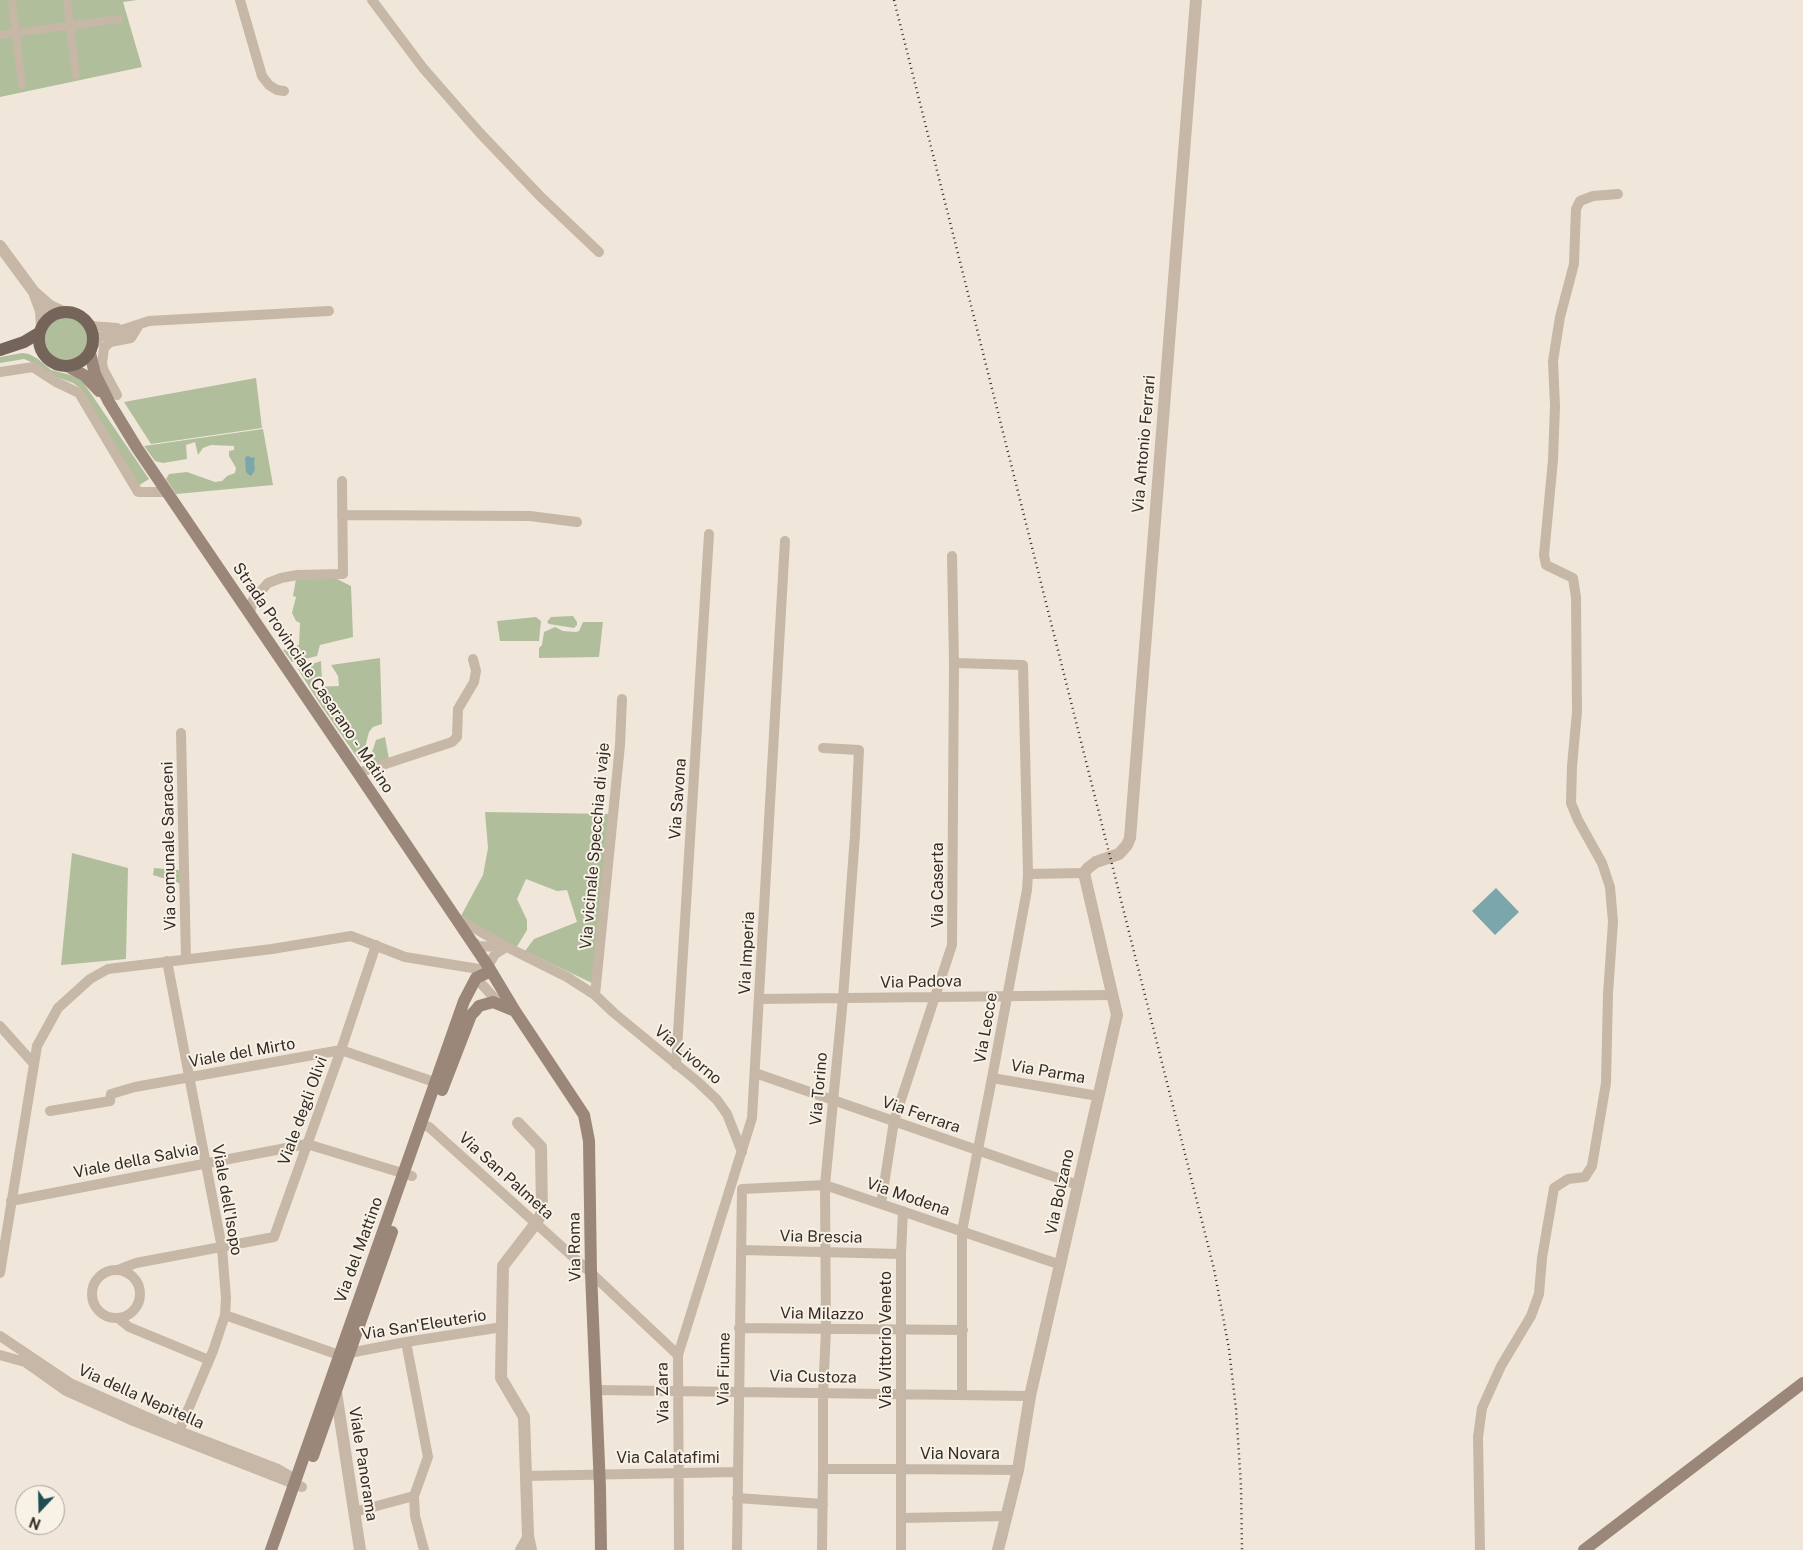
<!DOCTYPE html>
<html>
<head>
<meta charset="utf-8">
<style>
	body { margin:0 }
	#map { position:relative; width:1803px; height:1550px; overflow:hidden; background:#f0e7da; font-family:"Public Sans",sans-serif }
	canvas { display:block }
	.north { position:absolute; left:15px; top:1485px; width:50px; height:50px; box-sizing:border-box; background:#f8f1e6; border:1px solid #aaa29a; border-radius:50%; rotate:201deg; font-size:14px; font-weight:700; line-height:20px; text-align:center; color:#342c27 }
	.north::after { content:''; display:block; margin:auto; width:18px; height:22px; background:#1f4d53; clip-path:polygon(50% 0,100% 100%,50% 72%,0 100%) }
</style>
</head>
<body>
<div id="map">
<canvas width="1803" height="1550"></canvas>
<div class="north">N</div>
</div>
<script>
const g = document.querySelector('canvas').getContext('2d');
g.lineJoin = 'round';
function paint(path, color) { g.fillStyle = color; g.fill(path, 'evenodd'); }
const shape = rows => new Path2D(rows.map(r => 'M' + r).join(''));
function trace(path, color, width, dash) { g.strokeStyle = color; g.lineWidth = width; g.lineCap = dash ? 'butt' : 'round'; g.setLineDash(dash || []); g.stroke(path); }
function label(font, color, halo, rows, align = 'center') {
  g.font = font + ' "Public Sans",sans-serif'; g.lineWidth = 4; g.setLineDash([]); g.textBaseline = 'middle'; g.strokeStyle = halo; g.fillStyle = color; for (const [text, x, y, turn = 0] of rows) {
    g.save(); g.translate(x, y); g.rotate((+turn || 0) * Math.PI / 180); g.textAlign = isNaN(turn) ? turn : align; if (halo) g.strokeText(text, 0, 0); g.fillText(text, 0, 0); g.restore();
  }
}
const green = shape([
	[0,0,137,0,123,2,142,67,0,97],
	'45 339a22 22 0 1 1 44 0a22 22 0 1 1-44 0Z',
	[22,353,29,354,38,359,51,370,75,376,81,379,149,479,138,486,80,388,73,383,51,375,36,364,24,359,0,363,0,357],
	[256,378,262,428,151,444,124,402],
	[263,429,273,485,176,494,166,479,169,474,187,472,215,482,222,481,227,476,235,473,236,468,229,456,229,451,234,450,234,446,211,445,203,448,198,455,195,442,186,445,187,459,163,463,155,461,144,446],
	[296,579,337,579,351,586,353,637,320,645,317,656,292,662,283,650,299,645,300,623,296,621,292,613,296,597,293,596],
	[573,616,577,622,577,625,574,628,549,624,547,622,551,617],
	[536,617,541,621,539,641,500,641,497,621],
	[583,622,603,622,599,657,539,658,539,648,542,645,544,632,555,627,563,631,576,632,579,631],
	[380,658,382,724,373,727,369,732,361,763,320,704,298,669,321,661,322,681,315,681,312,687,339,686,338,676,331,665],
	[385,737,389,759,368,765,376,740],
	[485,812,611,814,592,983,525,951,534,939,577,922,567,890,557,891,526,879,517,899,527,920,527,930,516,948,461,916,483,875,488,848],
	[72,853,128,868,126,959,61,965],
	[154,868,178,870,181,872,182,884,153,875]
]);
const water = shape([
	[248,455,251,458,253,457,255,458,254,462,255,470,251,476,248,474,246,472,245,458],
	[1496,888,1519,912,1495,935,1472,911]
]);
const pedestrian = shape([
	[12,0,22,85],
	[67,0,76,75],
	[0,35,119,19]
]);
const minor = shape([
	[240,0,262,76,269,85,277,90,284,91],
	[372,0,423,68,479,132,539,195,599,252],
	[90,326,117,328],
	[93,346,100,337,149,321,329,311],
	[0,372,33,367,56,382,79,393,138,492,166,492],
	[117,395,104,371,102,364,104,348,110,342,131,338,139,325],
	[342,515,530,516,577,522],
	[250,612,253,600,268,583,281,578,297,575,343,574,342,481],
	[954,663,1023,665,1028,874,1027,890,992,1078,962,1231,962,1394],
	[181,733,186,959],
	[823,748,859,750,855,835,843,998,825,1185,826,1330,823,1393,823,1469],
	[358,773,452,742,457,737,458,709,474,682,476,671,473,659],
	[1028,874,1084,873],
	[458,921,467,924,507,947,567,977,595,995,614,1013,698,1082,717,1100,727,1114,742,1152],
	[475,943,474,946,504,947],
	[167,961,222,1248,226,1298,225,1315,213,1351,176,1438],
	[488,966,495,954,506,947],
	[476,978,500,1004],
	[595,995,620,745,622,699],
	[759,999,1112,995],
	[0,1026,34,1064],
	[676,1065,709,534],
	[755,1073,1078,1185],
	[992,1078,1098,1096],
	[50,1111,110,1101,111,1094,135,1087,341,1050,443,1085],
	[421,1124,429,1127,591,1273,678,1355,679,1550],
	[11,1201,307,1144,412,1176],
	[881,1204,894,1121,952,945,954,663,952,556],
	[903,1211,901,1254,901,1469,1018,1470],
	[741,1250,901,1254],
	[118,1270,136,1263,274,1237,341,1050,376,945],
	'92 1294a24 24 0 1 1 48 0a24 24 0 1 1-48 0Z',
	[0,1273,37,1046,58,1008,90,979,108,969,272,949,351,936,405,957,491,971],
	[225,1315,339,1355,406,1342,502,1327],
	[118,1318,129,1327,209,1360],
	[739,1328,963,1330],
	[0,1336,70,1383,179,1431,278,1469,290,1476,294,1484],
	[406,1342,428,1457,414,1496,415,1516,424,1550],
	[0,1355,25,1362,66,1391,131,1420,302,1487],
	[678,1355,752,1118,785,541],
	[596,1390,1030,1396],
	[526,1476,737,1472],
	[737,1498,823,1504],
	[354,1512,414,1496],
	[901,1518,1007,1516],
	[520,1550,528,1536],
	[737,1550,742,1189,825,1185,1061,1265],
	[822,1550,823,1469,901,1469,901,1550],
	[1480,1550,1478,1437,1482,1408,1501,1366,1531,1316,1539,1294,1542,1258,1554,1188,1568,1179,1585,1177,1592,1166,1606,1083,1608,994,1613,922,1610,887,1602,863,1578,820,1571,803,1572,766,1577,712,1576,597,1573,578,1546,565,1544,555,1553,460,1555,406,1553,361,1560,317,1574,264,1576,209,1580,201,1593,196,1618,194]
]);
const tertiary = shape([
	[0,246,34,292,50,306,63,312],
	[35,295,41,311,42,326],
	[518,1123,541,1147,542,1213,536,1223,503,1266,501,1378,524,1417,528,1536,531,1550],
	[331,1390,336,1392,360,1550],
	[998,1550,1018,1470,1030,1396,1117,1015,1084,873,1088,868,1096,862,1119,854,1127,845,1130,838,1196,0]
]);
const secondary = shape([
	[90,353,95,374,109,402,137,448,358,773,488,966,515,1011,584,1115,589,1141,591,1273,600,1488,601,1550],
	[67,366,84,375,99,391],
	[442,1090,471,1015,475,1011,479,1006,493,1002,515,1011],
	[313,1456,392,1232],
	[271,1550,464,1001,476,978,491,971],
	[1584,1550,1803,1383]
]);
const primary = shape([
	'39 339a27 27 0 1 1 54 0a27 27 0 1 1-54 0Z',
	[0,350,24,342,39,333]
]);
const rail = shape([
	[894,0,1214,1269,1229,1349,1236,1409,1241,1486,1242,1550]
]);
const streetNames = [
	["Via Antonio Ferrari",1144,444,-85],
	["Strada Provinciale Casarano - Matino",313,678,56],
	["Via Savona",678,799,-86],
	["Via comunale Saraceni",169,846,-91],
	["Via vicinale Specchia di vaje",595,846,-85],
	["Via Caserta",938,885,-90],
	["Via Imperia",747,953,-87],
	["Via Padova",921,982,-1],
	["Via Lecce",986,1028,-80],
	["Viale del Mirto",242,1053,-10],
	["Via Livorno",688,1055,40],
	["Via Parma",1048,1072,10],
	["Via Torino",819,1089,-85],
	["Viale degli Olivi",303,1111,-70],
	["Via Ferrara",921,1115,19],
	["Viale della Salvia",136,1161,-11],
	["Via San Palmeta",506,1176,42],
	["Via Bolzano",1060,1192,-78],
	["Via Modena",908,1197,19],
	["Viale dell'Isopo",227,1200,80],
	["Via Brescia",821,1237,1],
	["Via Roma",575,1247,-91],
	["Via del Mattino",359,1250,-70],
	["Via Milazzo",822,1314,1],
	["Via San'Eleuterio",424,1325,-9],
	["Via Vittorio Veneto",886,1340,-90],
	["Via Fiume",724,1369,-89],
	["Via Custoza",813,1377,1],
	["Via Zara",663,1393,-91],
	["Via della Nepitella",141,1397,24],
	["Via Novara",960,1454],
	["Via Calatafimi",668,1458],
	["Viale Panorama",363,1464,81]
];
paint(green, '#b0be9b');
paint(water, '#7ba6ab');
trace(pedestrian, '#c7b7a7', 8);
trace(minor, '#c7b7a7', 10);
trace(tertiary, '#c7b7a7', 12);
trace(secondary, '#9a8779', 12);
trace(primary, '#756459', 12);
trace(rail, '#342c27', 2.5, [1, 4]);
label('16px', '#342c27', '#f8f1e6', streetNames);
</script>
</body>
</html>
